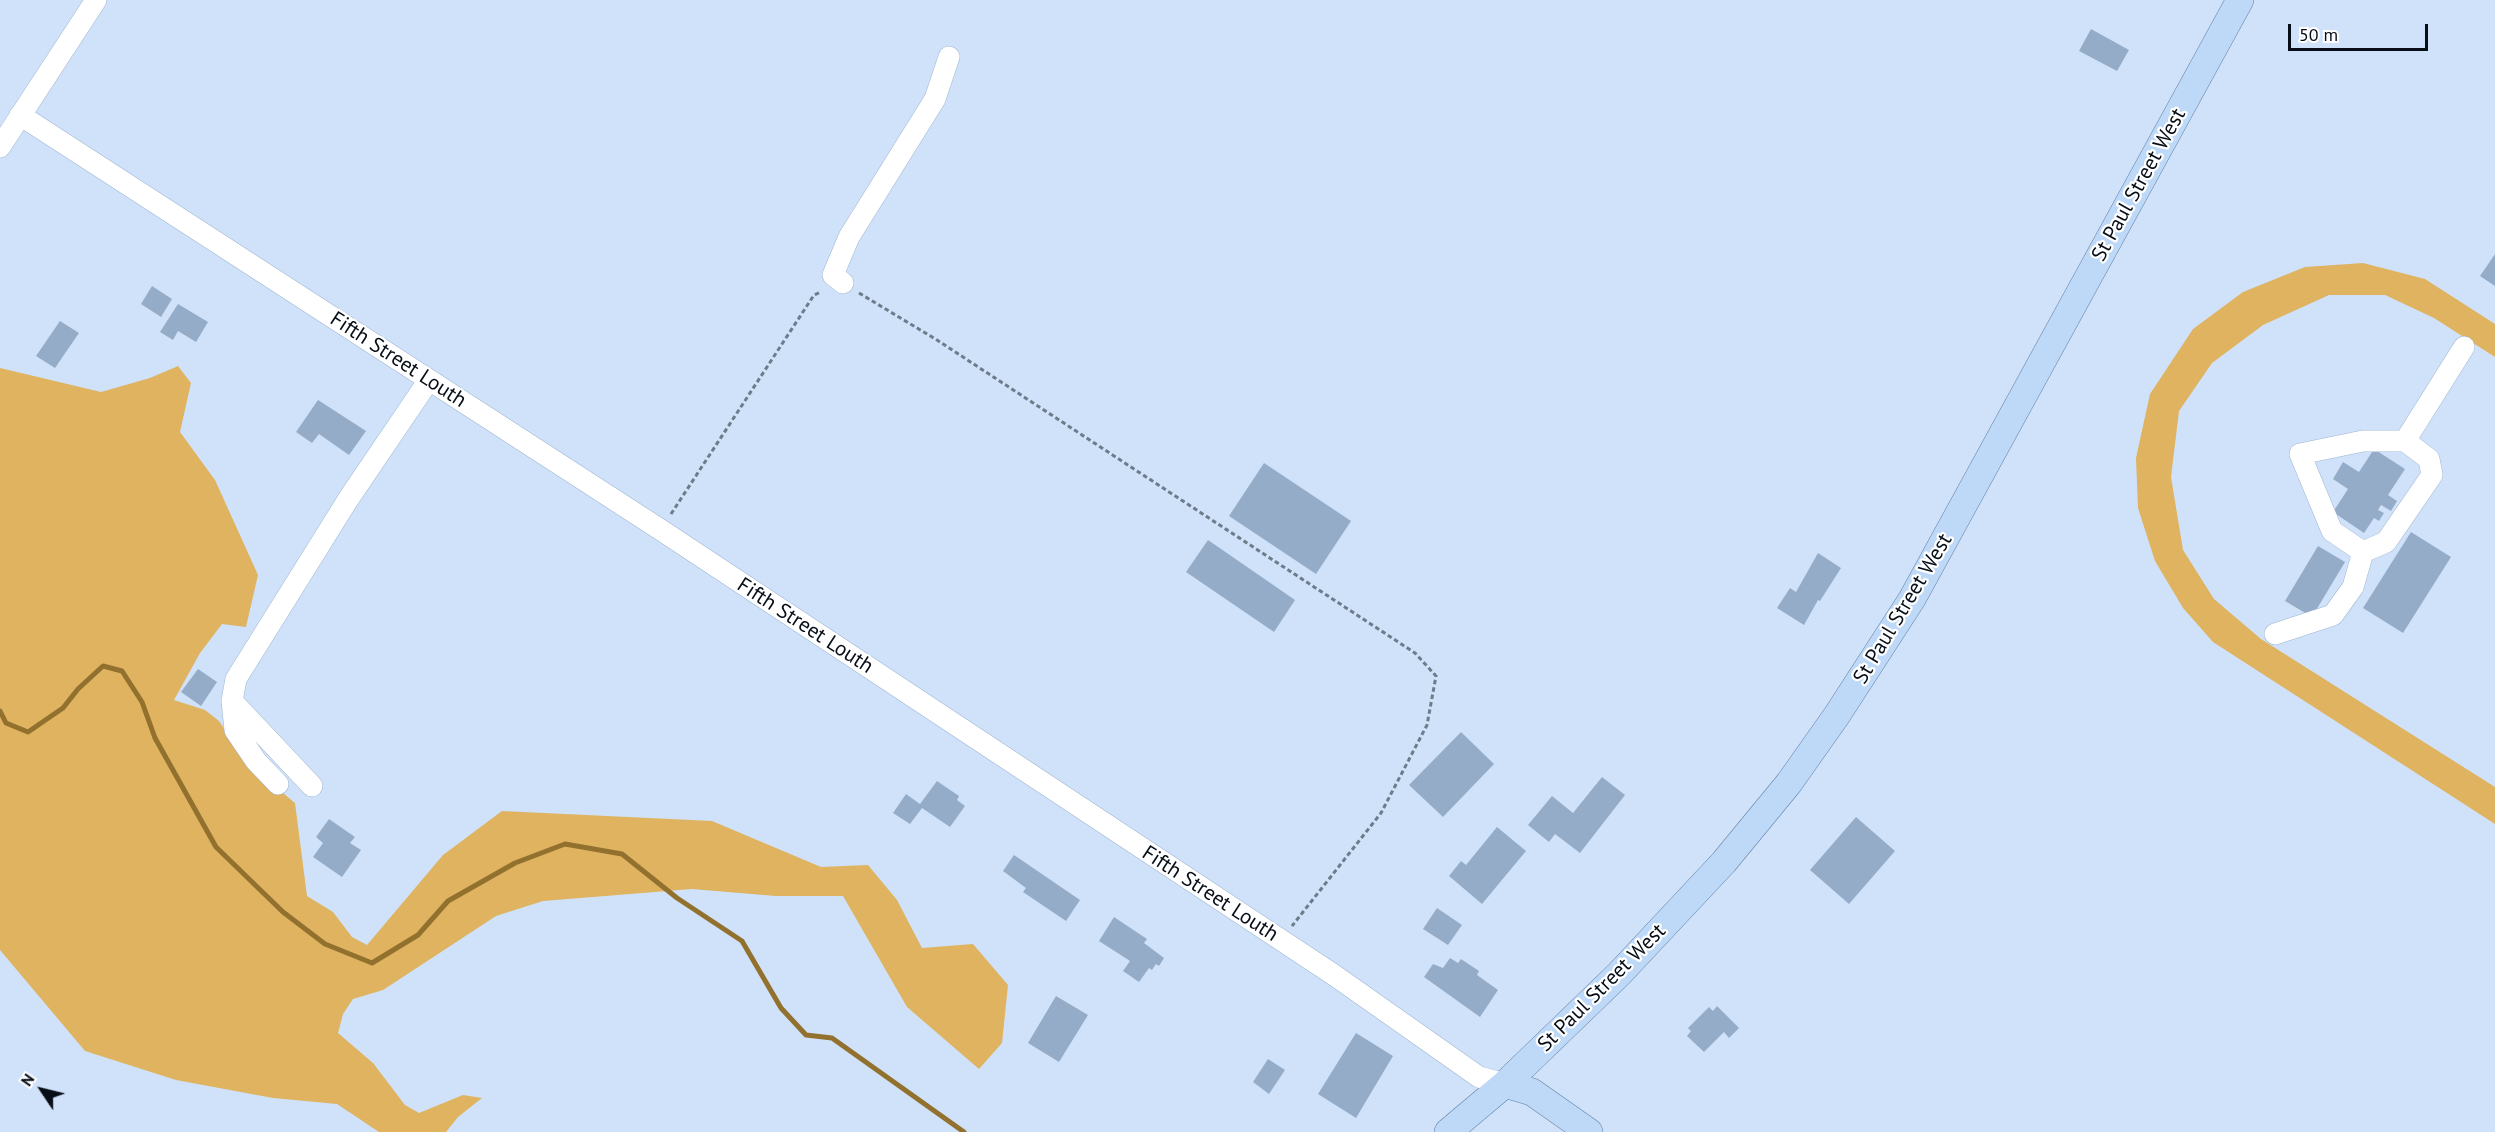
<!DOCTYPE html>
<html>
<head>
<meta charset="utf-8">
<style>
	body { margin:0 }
	#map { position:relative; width:2495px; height:1132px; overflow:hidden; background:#cfe2f9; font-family:"PT Sans",sans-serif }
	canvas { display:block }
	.north { position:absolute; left:12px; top:1060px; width:60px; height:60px; -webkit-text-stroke:4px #fff; paint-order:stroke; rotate:305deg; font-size:16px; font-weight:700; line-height:24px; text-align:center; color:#070e18 }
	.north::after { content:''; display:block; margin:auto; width:21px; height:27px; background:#070e18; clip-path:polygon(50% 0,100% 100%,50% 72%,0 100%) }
	.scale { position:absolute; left:2288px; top:24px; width:140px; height:27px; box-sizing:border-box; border:3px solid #070e18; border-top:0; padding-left:8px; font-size:18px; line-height:21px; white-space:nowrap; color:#070e18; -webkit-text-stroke:4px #fff; paint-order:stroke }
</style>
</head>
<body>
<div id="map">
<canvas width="2495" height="1132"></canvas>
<div class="north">N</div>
<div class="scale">50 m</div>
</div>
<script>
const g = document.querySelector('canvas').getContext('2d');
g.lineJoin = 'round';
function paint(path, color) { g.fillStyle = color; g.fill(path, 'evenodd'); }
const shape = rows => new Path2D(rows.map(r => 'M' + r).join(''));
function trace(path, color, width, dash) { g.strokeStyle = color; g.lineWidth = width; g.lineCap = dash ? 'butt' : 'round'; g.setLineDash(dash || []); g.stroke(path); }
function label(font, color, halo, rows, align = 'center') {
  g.font = font + ' "PT Sans",sans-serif'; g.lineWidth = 4.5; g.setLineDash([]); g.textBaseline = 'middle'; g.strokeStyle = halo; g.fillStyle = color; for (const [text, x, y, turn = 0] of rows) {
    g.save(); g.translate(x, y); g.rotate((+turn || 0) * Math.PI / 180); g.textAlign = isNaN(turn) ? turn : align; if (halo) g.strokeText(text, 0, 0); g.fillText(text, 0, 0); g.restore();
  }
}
const green = shape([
	[2363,263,2425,279,2495,324,2495,357,2434,318,2385,295,2329,295,2263,325,2212,363,2179,411,2171,477,2183,550,2214,599,2261,639,2495,787,2495,824,2213,642,2183,608,2155,561,2138,508,2136,458,2150,394,2193,329,2243,292,2305,267],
	[178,366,191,383,180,432,215,480,258,575,246,627,222,624,200,653,174,700,205,710,219,721,247,763,295,803,307,896,333,912,352,937,367,945,443,855,502,811,712,821,821,867,868,865,897,900,922,948,973,944,1008,985,1002,1043,979,1069,907,1007,843,896,776,896,692,889,543,901,496,916,383,990,353,999,343,1014,338,1033,373,1063,405,1105,419,1113,463,1095,482,1098,458,1117,446,1132,379,1132,337,1104,273,1098,176,1080,85,1051,0,950,0,368,101,392,150,378]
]);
const stream = shape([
	[0,711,6,723,28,732,63,708,78,689,103,666,122,671,142,702,155,738,216,847,283,912,325,944,372,963,418,935,448,901,515,863,565,844,622,854,677,898,742,941,781,1008,806,1035,832,1038,964,1132]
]);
const building = shape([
	[2091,29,2129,50,2117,71,2079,51],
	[2495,254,2495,286,2480,276],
	[152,286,172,299,161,317,141,304],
	[178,304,208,322,196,342,178,331,173,340,160,332],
	[60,321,79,333,55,368,36,356],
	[318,400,366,431,349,455,319,434,312,443,296,432],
	[2374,449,2405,469,2388,495,2397,501,2391,511,2381,505,2378,510,2384,513,2379,521,2374,518,2364,533,2333,512,2348,489,2333,479,2343,462,2359,472],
	[1264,463,1351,521,1316,574,1229,516],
	[2411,532,2451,557,2403,633,2363,608],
	[1208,540,1295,600,1274,632,1186,572],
	[2318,546,2345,562,2312,617,2285,601],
	[1818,553,1841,568,1820,601,1818,600,1804,625,1777,608,1790,588,1796,592],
	[198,669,217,682,201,706,181,692],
	[1461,732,1494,764,1443,817,1409,785],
	[1602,777,1625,795,1580,853,1555,834,1549,842,1528,825,1552,796,1573,813],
	[937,781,959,796,957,800,965,806,950,827,922,808,910,824,893,813,906,794,920,804],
	[1856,817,1895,851,1849,904,1810,870],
	[329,819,355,837,350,843,361,850,342,877,313,857,323,843,316,837],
	[1497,827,1526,851,1482,904,1449,876,1461,861,1466,865],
	[1014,855,1080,900,1066,921,1023,892,1026,888,1003,871],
	[1437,908,1462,925,1448,945,1423,929],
	[1114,917,1147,939,1144,943,1164,958,1159,966,1156,964,1152,970,1149,968,1139,982,1123,971,1130,961,1099,941],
	[1450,958,1458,963,1461,959,1479,971,1477,975,1498,990,1480,1017,1424,977,1433,964,1443,968],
	[1056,996,1088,1015,1059,1062,1028,1043],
	[1717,1006,1739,1028,1729,1038,1724,1032,1704,1052,1687,1036,1691,1031,1688,1028,1709,1007,1713,1011],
	[1356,1033,1393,1056,1356,1118,1318,1094],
	[1268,1059,1285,1070,1269,1094,1253,1082]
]);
const path = shape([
	[859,293,937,340,1415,653,1436,676,1427,725,1381,813,1292,926],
	[671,514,814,295,821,292]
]);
const minor = shape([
	[20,115,661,530,1334,975,1479,1077,1505,1084],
	[0,147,96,0],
	[843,283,833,275,849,237,935,99,949,57],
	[2363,441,2405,441,2429,459,2432,475,2386,542,2363,552,2332,531,2300,454,2363,441],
	[2405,441,2464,347],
	[2275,634,2333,615,2353,587,2363,552],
	[232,701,235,730,256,761,278,784],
	[312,786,232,701,236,679,349,498,429,380]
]);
const major = shape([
	[1505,1084,1532,1092,1589,1132],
	[1448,1132,1505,1084,1619,974,1724,862,1789,783,1837,715,1912,599,2240,0]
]);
const streetNames = [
	["St Paul Street West",2139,185,-61],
	["Fifth Street Louth",398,360,33],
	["St Paul Street West",1903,609,-59],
	["Fifth Street Louth",805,626,33],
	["Fifth Street Louth",1210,894,33],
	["St Paul Street West",1602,988,-45]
];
paint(green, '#dfb360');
trace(stream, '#92712f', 5);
paint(building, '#95acc8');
trace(minor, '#9eb5d1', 22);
trace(major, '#6280a5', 28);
trace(path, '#6d7b8b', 3, [4.5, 3]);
trace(minor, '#fff', 21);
trace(major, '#bed8f7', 27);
label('21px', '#070e18', '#fff', streetNames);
</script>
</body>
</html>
